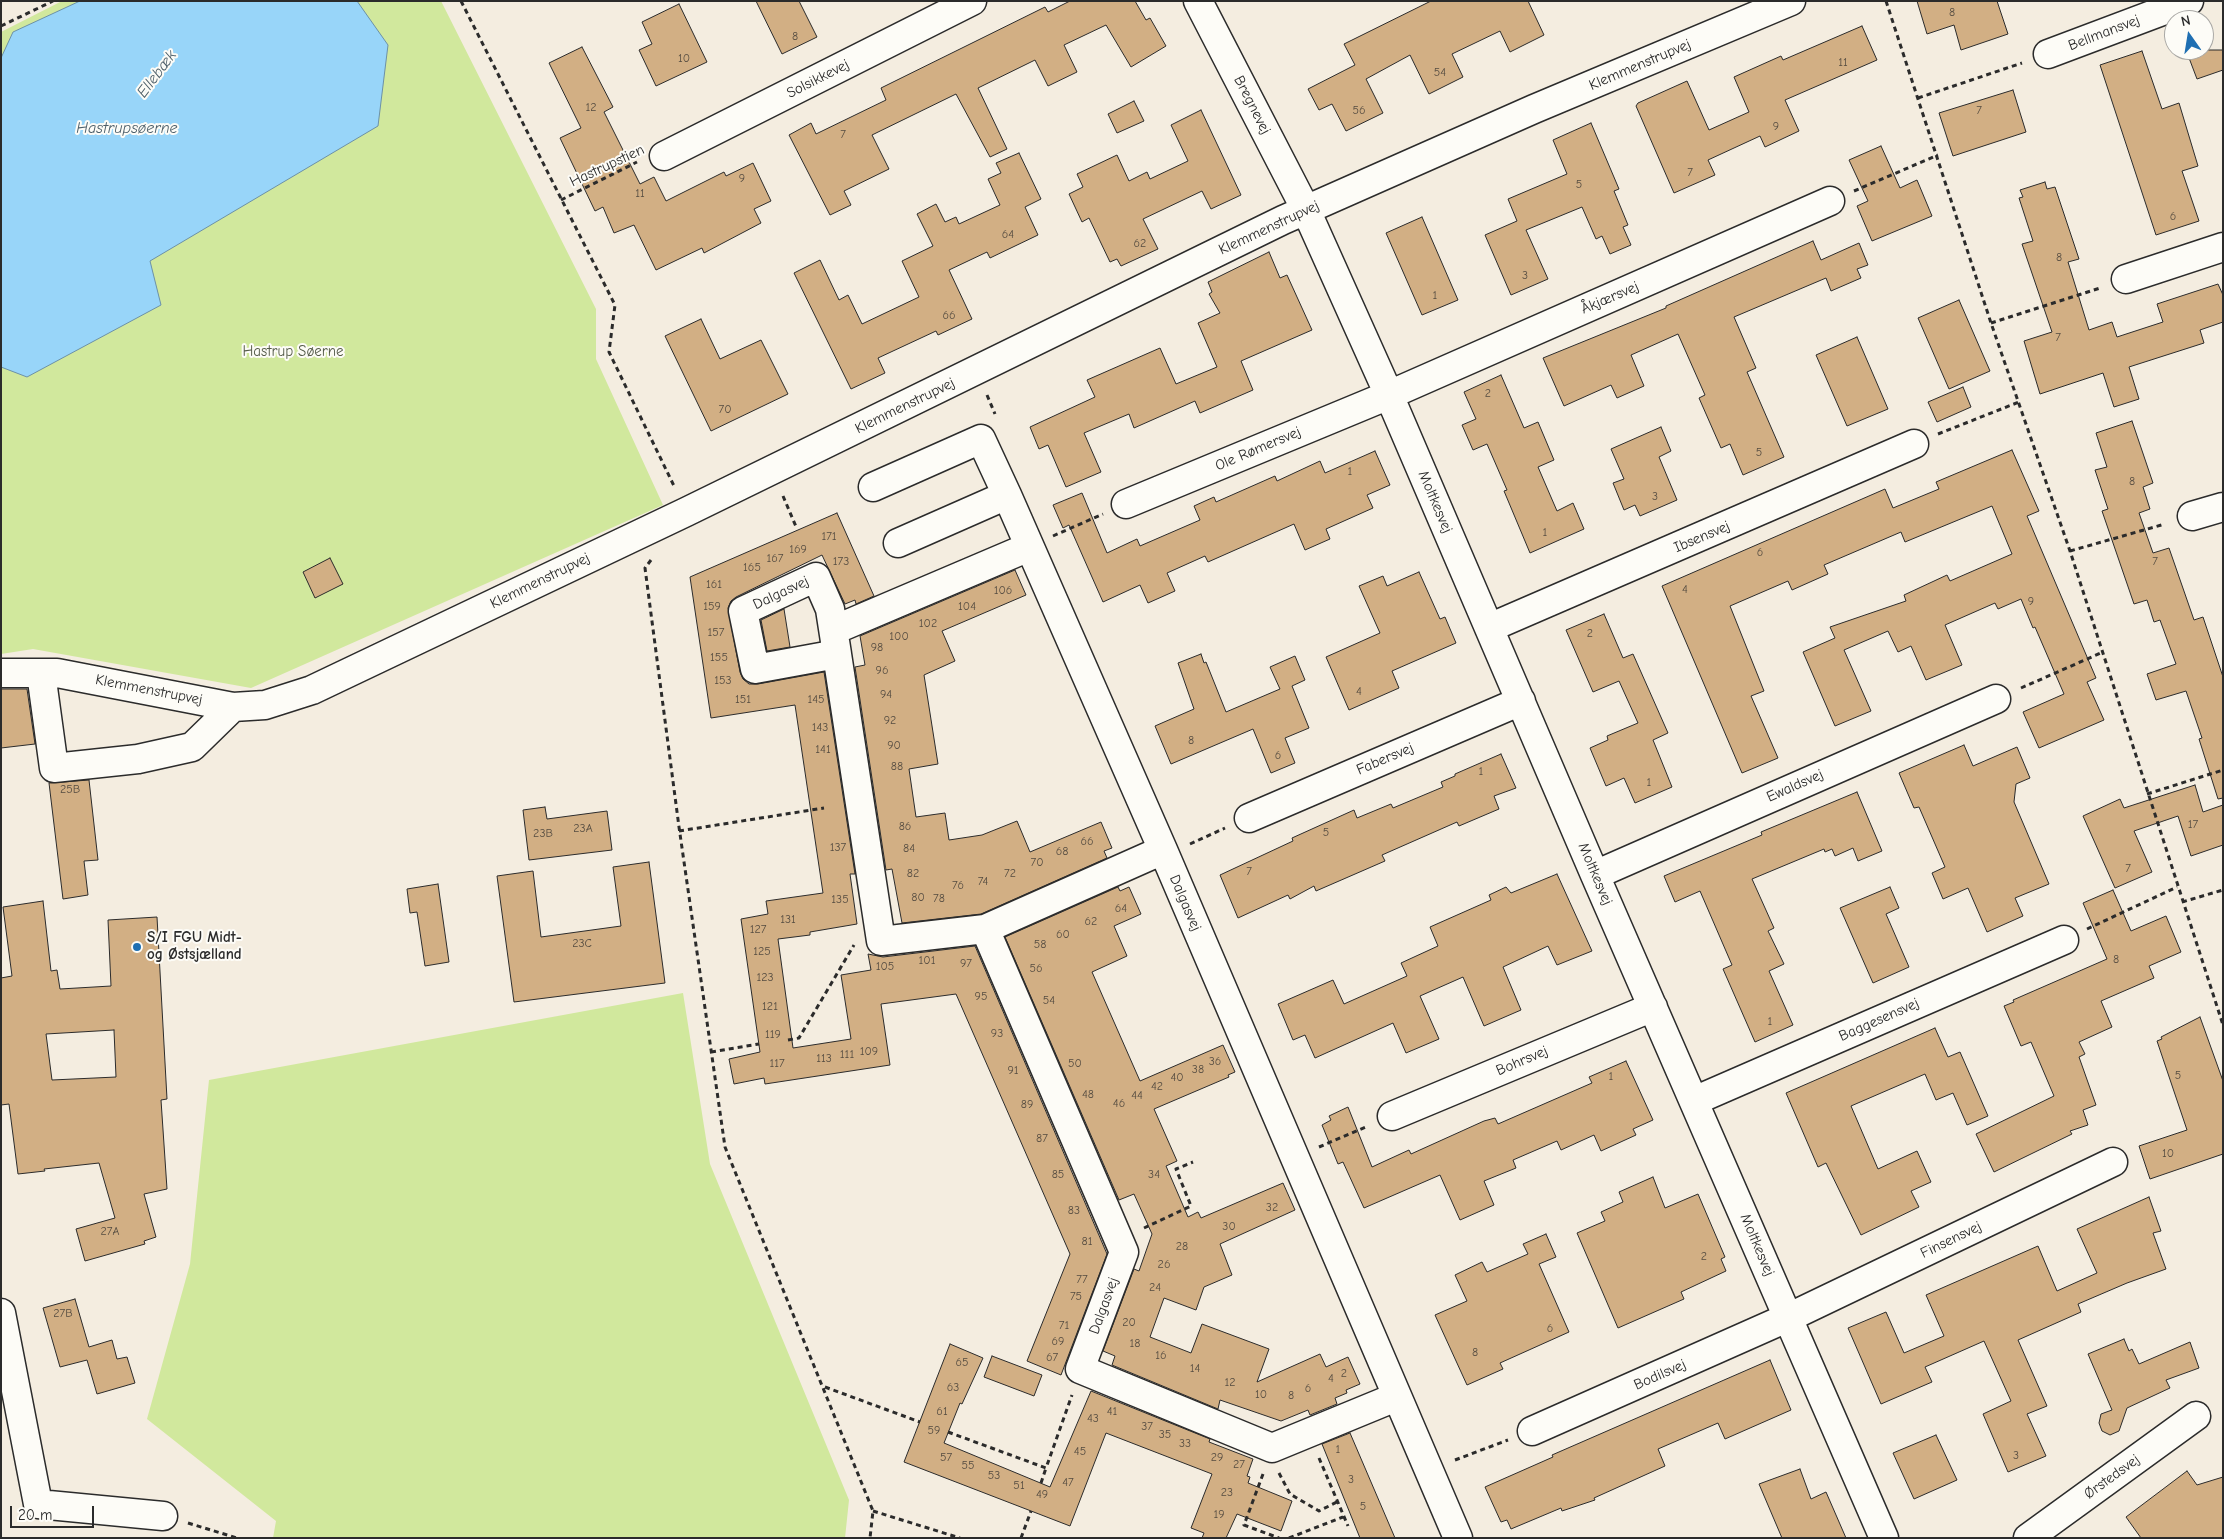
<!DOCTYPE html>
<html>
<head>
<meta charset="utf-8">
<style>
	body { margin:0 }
	#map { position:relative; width:2224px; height:1539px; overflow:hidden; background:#f4ede0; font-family:"Comic Neue",sans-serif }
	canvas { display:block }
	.frame { position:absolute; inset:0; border:2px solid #2b2b2b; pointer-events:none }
	.north { position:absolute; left:2164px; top:10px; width:50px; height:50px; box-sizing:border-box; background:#fdfcf7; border:1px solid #a9a8a5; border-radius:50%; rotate:347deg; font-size:14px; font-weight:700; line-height:20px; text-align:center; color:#2b2b2b }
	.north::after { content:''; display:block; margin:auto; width:18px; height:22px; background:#1f6fb2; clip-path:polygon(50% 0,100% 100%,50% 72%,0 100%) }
	.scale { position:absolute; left:10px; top:1506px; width:84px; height:22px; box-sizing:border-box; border:2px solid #2b2b2b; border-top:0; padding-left:6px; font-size:15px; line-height:18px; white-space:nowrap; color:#2b2b2b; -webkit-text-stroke:4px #fdfcf7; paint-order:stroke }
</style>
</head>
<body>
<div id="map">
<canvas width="2224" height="1539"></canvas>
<div class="frame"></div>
<div class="north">N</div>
<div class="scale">20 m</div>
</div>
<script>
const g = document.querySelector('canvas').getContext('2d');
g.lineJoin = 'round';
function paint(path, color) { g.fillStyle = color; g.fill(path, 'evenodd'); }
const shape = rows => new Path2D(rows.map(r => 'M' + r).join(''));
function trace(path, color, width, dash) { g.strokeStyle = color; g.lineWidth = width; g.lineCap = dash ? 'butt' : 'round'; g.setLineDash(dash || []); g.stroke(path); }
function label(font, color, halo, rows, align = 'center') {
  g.font = font + ' "Comic Neue",sans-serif'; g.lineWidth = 4; g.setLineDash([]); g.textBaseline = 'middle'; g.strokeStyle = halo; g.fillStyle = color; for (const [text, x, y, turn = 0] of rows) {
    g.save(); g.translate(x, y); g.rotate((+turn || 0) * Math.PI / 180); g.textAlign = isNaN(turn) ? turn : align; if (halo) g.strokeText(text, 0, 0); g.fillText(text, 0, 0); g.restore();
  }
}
const green = shape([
	[62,1,441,1,596,309,596,359,663,505,251,688,33,649,1,654,1,32],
	[683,993,710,1164,849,1500,845,1538,273,1538,276,1521,147,1419,190,1264,209,1080]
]);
const water = shape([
	[80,1,357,1,388,45,378,126,150,261,161,305,27,377,1,367,1,58,13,32,80,1]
]);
const building = shape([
	[756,1,799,1,817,37,782,54,756,1],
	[1070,1,1135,1,1146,20,1150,18,1166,46,1131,67,1106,25,1064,45,1077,72,1048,86,1035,60,978,88,1007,149,990,157,956,94,872,135,889,169,844,191,851,205,830,215,789,135,811,123,816,134,886,100,881,88,1045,7,1048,12,1070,1],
	[1431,1,1528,1,1544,35,1510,52,1500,31,1452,54,1463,77,1429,94,1410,55,1366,79,1383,113,1346,131,1332,104,1319,110,1308,89,1355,65,1344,44,1431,1],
	[1917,1,1997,1,2008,34,1961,50,1954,25,1927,34,1917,1],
	[679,4,707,62,656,86,639,50,652,44,642,22,679,4],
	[1862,26,1877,60,1785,100,1799,131,1765,147,1760,136,1708,160,1715,175,1674,193,1636,106,1638,103,1687,81,1709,130,1749,112,1734,77,1781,56,1783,60,1862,26],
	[582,47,613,107,604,112,640,184,654,177,666,201,724,172,726,176,753,163,771,201,754,209,761,223,704,253,702,248,656,270,634,225,614,233,603,207,595,211,560,138,581,128,549,63,582,47],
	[2186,50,2223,50,2223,70,2197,79,2186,50],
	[2142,51,2162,109,2179,103,2198,166,2182,171,2199,221,2156,235,2100,65,2142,51],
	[2013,90,2026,132,1953,156,1939,113,2013,90],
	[1134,101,1144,121,1117,133,1108,114,1134,101],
	[1201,110,1241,195,1211,209,1202,191,1143,219,1158,249,1121,266,1117,259,1110,262,1089,218,1082,222,1069,194,1083,187,1077,174,1117,155,1129,181,1147,172,1150,179,1188,161,1171,125,1201,110],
	[1591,123,1619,189,1614,191,1628,225,1623,227,1631,245,1610,254,1602,236,1596,239,1582,207,1526,230,1548,279,1511,295,1485,235,1517,221,1508,199,1567,174,1553,140,1591,123],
	[1881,146,1900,188,1917,180,1932,216,1872,241,1857,206,1868,201,1849,160,1881,146],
	[1019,153,1041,199,1025,207,1038,235,990,258,987,252,949,270,972,319,938,335,936,331,878,358,885,373,851,389,794,273,820,260,839,300,848,295,862,324,919,297,902,261,933,246,917,214,936,204,945,222,956,217,959,224,1000,205,988,179,1001,173,996,163,1019,153],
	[2045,182,2047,189,2055,187,2079,259,2068,262,2089,330,2112,322,2117,337,2163,322,2157,304,2218,284,2223,295,2223,322,2200,330,2204,343,2129,367,2139,399,2114,407,2103,373,2040,394,2024,341,2052,332,2022,244,2033,241,2019,198,2023,197,2020,190,2045,182],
	[1422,217,1458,300,1422,315,1386,233,1422,217],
	[1813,241,1821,260,1859,243,1868,265,1857,269,1861,278,1831,291,1826,278,1734,317,1756,368,1747,372,1784,457,1743,475,1730,444,1721,448,1699,398,1705,395,1678,334,1631,355,1644,386,1617,398,1611,385,1564,406,1543,358,1666,308,1666,306,1813,241],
	[1269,252,1280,278,1287,275,1312,330,1241,361,1253,390,1200,413,1195,401,1134,428,1129,414,1084,433,1101,472,1066,487,1048,445,1039,449,1030,427,1095,397,1087,380,1160,348,1176,384,1217,367,1198,323,1220,313,1209,294,1212,292,1208,282,1269,252],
	[1959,300,1990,371,1949,389,1918,318,1959,300],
	[701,319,720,359,761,340,788,394,711,431,665,336,701,319],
	[1857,337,1888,409,1847,426,1816,355,1857,337],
	[1501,375,1524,428,1538,422,1554,460,1538,467,1557,511,1573,503,1584,529,1530,553,1504,491,1507,490,1487,444,1473,450,1462,425,1476,419,1464,392,1501,375],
	[1963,387,1971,407,1937,422,1928,402,1963,387],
	[2132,421,2153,483,2143,487,2150,509,2139,513,2153,553,2169,548,2194,620,2203,617,2223,677,2223,798,2218,799,2199,739,2202,738,2186,691,2156,700,2147,674,2176,664,2160,620,2154,622,2147,600,2134,604,2102,511,2108,509,2095,470,2107,467,2096,433,2132,421],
	[1661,427,1671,451,1659,457,1677,500,1640,516,1635,505,1624,510,1613,483,1624,479,1611,449,1661,427],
	[2012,450,2039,511,2027,516,2096,678,2087,682,2104,720,2039,748,2023,712,2064,694,2035,627,2033,628,2021,599,1998,609,1995,603,1945,625,1962,665,1926,680,1911,646,1898,652,1888,631,1844,650,1871,711,1835,726,1803,652,1835,638,1830,627,1906,601,1904,595,1947,575,1950,581,2012,554,1992,506,1905,542,1901,532,1824,565,1828,574,1792,590,1788,581,1730,606,1764,691,1751,696,1778,758,1742,773,1662,586,1885,489,1893,508,1939,489,1936,482,2012,450],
	[1375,451,1390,485,1367,495,1373,508,1326,529,1330,539,1305,550,1294,524,1208,562,1205,556,1167,573,1175,591,1148,603,1140,585,1103,602,1069,525,1063,528,1053,505,1082,493,1107,553,1137,539,1140,546,1200,520,1194,506,1214,497,1216,502,1275,476,1277,481,1320,461,1325,473,1375,451],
	[837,513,874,596,856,604,855,600,845,604,822,555,736,597,731,601,728,608,740,672,743,679,749,684,758,684,824,672,855,874,850,874,857,924,810,932,810,935,778,939,793,1048,851,1039,841,975,871,970,868,954,883,957,975,946,1107,1254,1061,1375,1027,1361,1070,1254,956,994,881,1004,890,1065,765,1084,764,1078,734,1084,729,1059,760,1052,741,919,768,914,766,901,823,893,795,705,711,718,690,577,837,513],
	[330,558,343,584,315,598,303,572,330,558],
	[1015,570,1026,595,942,631,955,661,924,675,938,764,909,769,916,817,945,813,949,840,982,835,1017,821,1030,852,1101,822,1112,848,1104,851,1107,858,981,914,902,923,892,869,886,870,855,667,865,665,860,636,1015,570],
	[1419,572,1440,619,1445,617,1456,643,1392,671,1399,688,1349,710,1326,657,1380,633,1359,586,1383,576,1387,586,1419,572],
	[784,609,790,647,767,651,761,620,784,609],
	[1604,614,1623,658,1633,654,1668,733,1653,740,1672,787,1635,803,1624,778,1606,786,1590,748,1608,740,1607,736,1638,723,1619,681,1593,692,1566,630,1604,614],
	[1201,654,1204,663,1206,662,1226,712,1280,689,1270,667,1295,656,1305,680,1292,686,1309,728,1285,738,1295,763,1271,773,1253,729,1171,764,1155,726,1194,709,1178,663,1201,654],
	[1,689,27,689,35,744,1,748,1,689],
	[1964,745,1973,766,2017,747,2030,778,2016,784,2014,802,2049,884,2015,898,2023,916,1987,932,1968,888,1943,899,1932,873,1945,867,1919,807,1914,808,1899,773,1964,745],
	[1501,754,1516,788,1494,796,1499,809,1459,826,1457,822,1382,855,1385,861,1316,891,1314,886,1290,899,1288,895,1238,918,1220,875,1293,841,1292,838,1354,810,1357,818,1391,804,1393,808,1443,787,1441,782,1455,776,1455,774,1501,754],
	[89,780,98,860,84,861,88,895,63,899,49,783,89,780],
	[2195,785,2203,812,2223,805,2223,845,2191,856,2178,816,2134,831,2152,872,2115,888,2083,816,2120,799,2124,808,2195,785],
	[1857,792,1882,851,1858,861,1853,848,1835,856,1832,849,1825,852,1824,849,1752,879,1774,928,1768,931,1784,964,1769,971,1793,1025,1755,1042,1723,969,1732,965,1700,891,1675,902,1664,876,1762,835,1761,832,1857,792],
	[545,807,547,819,607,811,612,850,529,860,523,810,545,807],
	[649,862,665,983,514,1002,497,876,533,871,541,937,621,926,613,867,649,862],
	[1557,874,1592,951,1557,965,1548,946,1503,967,1521,1010,1484,1026,1463,977,1420,996,1439,1039,1406,1053,1393,1023,1315,1058,1305,1035,1293,1040,1278,1004,1333,980,1344,1004,1407,976,1401,963,1438,946,1430,927,1491,900,1489,895,1506,887,1511,893,1557,874],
	[438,884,449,962,425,966,417,912,410,913,407,889,438,884],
	[1118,887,1120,891,1129,887,1141,914,1114,926,1127,956,1092,972,1140,1081,1223,1045,1235,1072,1228,1075,1229,1077,1154,1109,1177,1161,1166,1166,1188,1217,1198,1212,1201,1218,1283,1183,1295,1210,1220,1244,1232,1275,1204,1287,1196,1310,1164,1298,1150,1337,1191,1353,1202,1324,1269,1349,1257,1382,1320,1354,1326,1367,1348,1357,1360,1384,1346,1390,1347,1393,1335,1398,1337,1404,1310,1415,1308,1410,1281,1421,1220,1400,1218,1409,1112,1365,1115,1356,1103,1351,1134,1269,1139,1271,1152,1234,1134,1194,1119,1200,1005,937,1118,887],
	[1890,887,1899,908,1886,914,1909,967,1873,983,1840,908,1890,887],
	[2113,890,2131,931,2166,916,2181,952,2149,966,2154,978,2101,1001,2112,1027,2079,1042,2085,1054,2079,1057,2096,1105,2083,1110,2088,1125,2070,1131,2072,1134,1994,1172,1976,1134,2054,1096,2031,1042,2021,1046,2004,1006,2014,1002,2013,1000,2107,959,2083,903,2113,890],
	[43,901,51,971,57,970,60,989,111,986,108,920,157,917,167,1099,161,1100,167,1189,144,1194,156,1237,144,1241,145,1244,85,1261,76,1229,115,1218,99,1163,44,1169,45,1171,18,1174,9,1104,1,1105,1,978,12,976,3,907,43,901],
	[114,1030,116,1077,52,1080,46,1034,114,1030],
	[2200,1017,2223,1081,2223,1154,2150,1179,2139,1146,2187,1130,2157,1041,2162,1039,2161,1037,2200,1017],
	[1935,1028,1948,1057,1960,1052,1988,1116,1967,1125,1953,1093,1936,1100,1925,1074,1851,1106,1878,1169,1917,1151,1931,1182,1911,1191,1919,1207,1861,1235,1826,1163,1818,1167,1786,1093,1935,1028],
	[1626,1061,1653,1120,1633,1129,1636,1135,1601,1151,1594,1135,1561,1150,1557,1141,1513,1160,1516,1168,1484,1181,1494,1205,1460,1220,1440,1175,1364,1208,1343,1162,1338,1164,1322,1125,1331,1120,1329,1116,1348,1107,1372,1167,1409,1150,1411,1154,1484,1121,1495,1118,1498,1124,1592,1083,1589,1077,1626,1061],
	[1653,1177,1665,1208,1698,1194,1725,1257,1721,1259,1726,1271,1681,1292,1684,1299,1618,1328,1577,1233,1605,1221,1601,1212,1623,1202,1619,1192,1653,1177],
	[2149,1197,2161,1231,2153,1233,2166,1269,2127,1283,2078,1304,2081,1312,2018,1340,2047,1406,2027,1414,2046,1456,2008,1472,1983,1414,2011,1401,1984,1341,1925,1367,1932,1382,1881,1404,1848,1328,1886,1312,1904,1353,1944,1336,1926,1295,2038,1246,2057,1291,2097,1273,2077,1229,2149,1197],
	[1546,1234,1556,1257,1539,1264,1569,1332,1500,1363,1503,1369,1467,1385,1435,1315,1467,1301,1455,1275,1482,1262,1487,1272,1528,1254,1523,1244,1546,1234],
	[75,1299,89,1347,112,1340,117,1359,127,1357,135,1383,97,1394,87,1360,60,1367,43,1308,75,1299],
	[2124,1339,2129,1351,2132,1349,2139,1364,2190,1342,2199,1368,2166,1380,2170,1388,2127,1408,2119,1431,2110,1435,2102,1431,2099,1423,2101,1414,2112,1410,2088,1354,2124,1339],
	[950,1344,983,1358,962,1404,960,1403,944,1443,1050,1487,1091,1391,1210,1439,1209,1442,1253,1459,1247,1476,1250,1477,1248,1483,1292,1501,1281,1531,1237,1514,1226,1538,1202,1538,1204,1533,1191,1528,1212,1474,1106,1433,1070,1526,904,1462,950,1344],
	[992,1356,1042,1375,1034,1396,984,1377,992,1356],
	[1770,1360,1791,1410,1725,1439,1718,1423,1658,1449,1665,1466,1594,1498,1595,1500,1562,1511,1561,1508,1511,1529,1507,1520,1501,1522,1485,1487,1553,1457,1552,1455,1770,1360],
	[1350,1433,1395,1538,1360,1538,1322,1444,1350,1433],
	[1936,1435,1957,1480,1914,1499,1893,1453,1936,1435],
	[1800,1469,1811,1499,1826,1492,1846,1538,1782,1538,1759,1484,1800,1469],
	[2187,1471,2197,1485,2223,1477,2223,1538,2141,1538,2126,1517,2187,1471]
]);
const path = shape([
	[461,1,615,305,609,352,675,488],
	[1886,1,1991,323,2070,551,2223,1025],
	[1,26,53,1],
	[1918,98,2022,63],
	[1854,191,1938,155],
	[561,200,637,162],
	[1991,323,2100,288],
	[987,395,995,414],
	[1938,434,2019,402],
	[783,496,797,529],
	[1053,536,1103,514],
	[2070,551,2165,524],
	[651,560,645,568,679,827,725,1147,873,1511,870,1538],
	[2021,688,2103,652],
	[2147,794,2223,770],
	[679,831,824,808],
	[1190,844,1225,828],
	[2182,902,2223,890],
	[2087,929,2177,887],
	[788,1040,799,1038,854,945],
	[711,1052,759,1044],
	[1319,1147,1368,1126],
	[1144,1228,1191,1206,1176,1169,1193,1162],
	[825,1387,920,1422],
	[948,1432,1046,1468,1072,1395],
	[1319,1458,1348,1526],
	[1455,1460,1508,1440],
	[1279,1473,1290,1494,1319,1511,1337,1502],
	[1263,1474,1244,1525,1279,1538],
	[1041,1483,1046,1468],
	[873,1511,960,1538],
	[188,1523,237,1538],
	[1021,1538,1031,1511],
	[1289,1538,1343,1517]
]);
const minor = shape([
	[1198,1,1306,210,1389,395,1595,875,1884,1538],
	[2048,54,2189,1],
	[664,156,972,1],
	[2126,279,2223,247],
	[873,487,981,439,1007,495],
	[1126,504,1389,395,1830,201],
	[2192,516,2223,507],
	[898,543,1007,495,1163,850,1458,1538],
	[1489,628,1914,444],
	[834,630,1029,547],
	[837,654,830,609,816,577,743,611,755,669,837,654,881,941,985,929],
	[1,673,57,673,233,707,265,705,312,690,686,512,1283,220,1534,109,1791,1],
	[41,673,54,768,138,759,192,747,233,707],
	[1249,818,1521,701],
	[1163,850,985,929,1124,1252,1080,1369,1272,1448,1396,1397],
	[1595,875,1996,699],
	[1694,1101,2064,940],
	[1392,1116,1653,1007],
	[1,1313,38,1504,163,1516],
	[1532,1431,1798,1313,2113,1162],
	[2028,1538,2196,1416]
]);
const markers = [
	[137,947,5,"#1f6fb2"]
];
const numberNames = [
	["8",1952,13],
	["8",795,37],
	["10",684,59],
	["11",1843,63],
	["54",1440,73],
	["12",591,108],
	["56",1359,111],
	["7",1979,111],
	["9",1776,127],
	["7",843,135],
	["7",1690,173],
	["9",742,179],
	["5",1579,185],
	["11",640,194],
	["6",2173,217],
	["64",1008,235],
	["62",1140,244],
	["8",2059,258],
	["3",1525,276],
	["1",1435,296],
	["66",949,316],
	["7",2058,338],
	["2",1488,394],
	["70",725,410],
	["5",1759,453],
	["1",1350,472],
	["8",2132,482],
	["3",1655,497],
	["1",1545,533],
	["171",829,537],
	["169",798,550],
	["6",1760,553],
	["167",775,559],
	["173",841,562],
	["7",2155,562],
	["165",752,568],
	["161",714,585],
	["4",1685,590],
	["106",1003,591],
	["9",2031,602],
	["159",712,607],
	["104",967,607],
	["102",928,624],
	["157",716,633],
	["2",1590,634],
	["100",899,637],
	["98",877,648],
	["155",719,658],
	["96",882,671],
	["153",723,681],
	["4",1359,692],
	["94",886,695],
	["151",743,700],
	["145",816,700],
	["92",890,721],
	["143",820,728],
	["8",1191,741],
	["90",894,746],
	["141",823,750],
	["6",1278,756],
	["88",897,767],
	["1",1481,772],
	["1",1649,783],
	["25B",70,790],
	["17",2193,825],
	["86",905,827],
	["23A",583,829],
	["5",1326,833],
	["23B",543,834],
	["66",1087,842],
	["137",838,848],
	["84",909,849],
	["68",1062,852],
	["70",1037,863],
	["7",2128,869],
	["7",1249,872],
	["82",913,874],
	["72",1010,874],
	["74",983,882],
	["76",958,886],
	["80",918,898],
	["78",939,899],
	["135",840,900],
	["64",1121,909],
	["131",788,920],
	["62",1091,922],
	["127",758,930],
	["60",1063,935],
	["23C",582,944],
	["58",1040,945],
	["125",762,952],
	["8",2116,960],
	["101",927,961],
	["97",966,964],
	["105",885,967],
	["56",1036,969],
	["123",765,978],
	["95",981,997],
	["54",1049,1001],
	["121",770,1007],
	["1",1770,1022],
	["93",997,1034],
	["119",773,1035],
	["109",869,1052],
	["111",847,1055],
	["113",824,1059],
	["36",1215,1062],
	["117",777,1064],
	["50",1075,1064],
	["38",1198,1070],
	["91",1013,1071],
	["5",2178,1076],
	["1",1611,1077],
	["40",1177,1078],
	["42",1157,1087],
	["48",1088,1095],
	["44",1137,1096],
	["46",1119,1104],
	["89",1027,1105],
	["87",1042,1139],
	["10",2168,1154],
	["85",1058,1175],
	["34",1154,1175],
	["32",1272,1208],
	["83",1074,1211],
	["30",1229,1227],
	["27A",110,1232],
	["81",1087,1242],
	["28",1182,1247],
	["2",1704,1257],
	["26",1164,1265],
	["77",1082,1280],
	["24",1155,1288],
	["75",1076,1297],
	["27B",63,1314],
	["20",1129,1323],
	["71",1064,1326],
	["6",1550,1329],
	["69",1058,1342],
	["18",1135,1344],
	["8",1475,1353],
	["16",1161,1356],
	["67",1052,1358],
	["65",962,1363],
	["14",1195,1369],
	["2",1344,1374],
	["4",1331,1379],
	["12",1230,1383],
	["63",953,1388],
	["6",1308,1389],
	["10",1261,1395],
	["8",1291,1396],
	["61",942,1412],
	["41",1112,1412],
	["43",1093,1419],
	["37",1147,1427],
	["59",934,1431],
	["35",1165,1435],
	["33",1185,1444],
	["1",1338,1450],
	["45",1080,1452],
	["3",2016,1456],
	["57",946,1458],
	["29",1217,1458],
	["27",1239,1465],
	["55",968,1466],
	["53",994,1476],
	["3",1351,1480],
	["47",1068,1483],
	["51",1019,1486],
	["23",1227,1493],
	["49",1042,1495],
	["5",1363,1507],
	["19",1219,1515]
];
const streetNames = [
	["Bellmansvej",2104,33,-21],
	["Klemmenstrupvej",1640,65,-23],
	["Solsikkevej",818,79,-27],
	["Bregnevej",1252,105,63],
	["Hastrupstien",607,166,-25],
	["Klemmenstrupvej",1269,228,-25],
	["Åkjærsvej",1610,298,-23],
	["Klemmenstrupvej",905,406,-26],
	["Ole Rømersvej",1258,449,-23],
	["Moltkesvej",1435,502,67],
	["Ibsensvej",1702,537,-23],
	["Klemmenstrupvej",540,581,-26],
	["Dalgasvej",781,593,-25],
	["Klemmenstrupvej",149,690,11],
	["Fabersvej",1385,759,-23],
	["Ewaldsvej",1795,786,-24],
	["Moltkesvej",1595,874,67],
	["Dalgasvej",1185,903,67],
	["Baggesensvej",1879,1020,-24],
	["Bohrsvej",1522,1061,-23],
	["Finsensvej",1951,1240,-26],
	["Moltkesvej",1757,1245,67],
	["Dalgasvej",1104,1306,-70],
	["Bodilsvej",1660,1375,-24],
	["Ørstedsvej",2112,1477,-36]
];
const parkNames = [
	["Hastrup Søerne",293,352]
];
const poiNames = [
	["S/I FGU Midt-",147,938],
	["og Østsjælland",147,955]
];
const waterNames = [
	["Ellebæk",157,74,-53],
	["Hastrupsøerne",127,128]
];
paint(green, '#d1e89d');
paint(water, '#98d5f9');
trace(water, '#6c91a7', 1);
paint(building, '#d2af84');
trace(building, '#2b2b2b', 1);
trace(minor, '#2b2b2b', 31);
trace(path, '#2b2b2b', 3, [5, 4]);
trace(minor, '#fdfcf7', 28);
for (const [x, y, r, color] of markers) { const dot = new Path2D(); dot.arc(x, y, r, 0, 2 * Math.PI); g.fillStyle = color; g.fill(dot); trace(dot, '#fdfcf7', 2); }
label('12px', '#554c41', null, numberNames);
label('15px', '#2b2b2b', '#fdfcf7', streetNames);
label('15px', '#545a48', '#fdfcf7', parkNames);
label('bold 15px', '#2b2b2b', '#fdfcf7', poiNames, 'left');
label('italic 16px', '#4c5e69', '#fdfcf7', waterNames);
</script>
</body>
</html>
